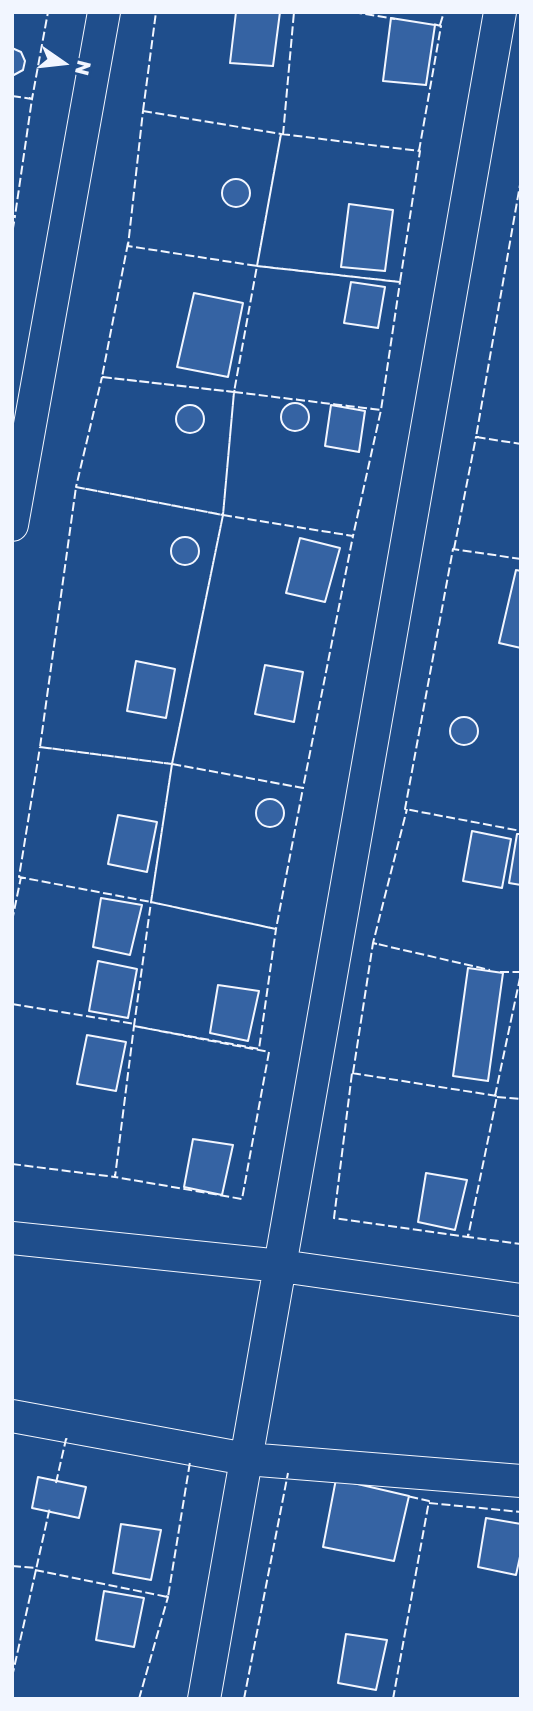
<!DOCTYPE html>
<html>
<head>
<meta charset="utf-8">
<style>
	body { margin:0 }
	#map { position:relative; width:533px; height:1711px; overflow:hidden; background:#1f4e8c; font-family:"Golos Text",sans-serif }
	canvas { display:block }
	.frame { position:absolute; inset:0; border:14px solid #f2f6ff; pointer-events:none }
	.north { position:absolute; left:28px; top:28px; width:70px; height:70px; -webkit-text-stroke:5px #1f4e8c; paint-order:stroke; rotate:104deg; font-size:19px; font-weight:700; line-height:28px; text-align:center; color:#f2f6ff }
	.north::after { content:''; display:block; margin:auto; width:24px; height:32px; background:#f2f6ff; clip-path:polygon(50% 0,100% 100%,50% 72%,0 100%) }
</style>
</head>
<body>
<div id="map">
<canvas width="533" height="1711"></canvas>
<div class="frame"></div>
<div class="north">N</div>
</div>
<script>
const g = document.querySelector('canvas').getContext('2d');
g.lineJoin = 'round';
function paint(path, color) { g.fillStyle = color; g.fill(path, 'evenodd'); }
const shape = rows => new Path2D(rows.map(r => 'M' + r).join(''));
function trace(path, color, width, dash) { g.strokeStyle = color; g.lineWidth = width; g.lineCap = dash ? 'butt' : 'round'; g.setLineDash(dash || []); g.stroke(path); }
const building = shape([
	[236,12,280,12,273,66,230,63,236,12],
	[391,18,435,25,426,85,383,81,391,18],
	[12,48,21,52,25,61,23,70,12,76,12,48],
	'222 193a14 14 0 1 1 28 0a14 14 0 1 1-28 0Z',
	[349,204,393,210,385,271,341,267,349,204],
	[351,282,385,287,378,328,344,323,351,282],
	[194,293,243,303,228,377,177,367,194,293],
	'281 417a14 14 0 1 1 28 0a14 14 0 1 1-28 0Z',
	'176 419a14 14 0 1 1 28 0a14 14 0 1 1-28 0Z',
	[331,405,365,411,359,452,325,446,331,405],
	'171 551a14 14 0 1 1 28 0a14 14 0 1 1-28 0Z',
	[300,538,340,548,325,602,286,593,300,538],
	[516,570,521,571,521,648,499,643,516,570],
	[136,661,175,669,166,718,127,711,136,661],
	[265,665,303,672,294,722,255,714,265,665],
	'450 731a14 14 0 1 1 28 0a14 14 0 1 1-28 0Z',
	'256 813a14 14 0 1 1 28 0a14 14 0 1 1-28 0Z',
	[118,815,157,822,147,872,108,864,118,815],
	[472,831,511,839,502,888,463,881,472,831],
	[517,834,521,834,521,885,509,883,517,834],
	[101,898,142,905,130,955,93,947,101,898],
	[98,961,137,969,128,1018,89,1011,98,961],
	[468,968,503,973,488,1081,453,1076,468,968],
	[218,985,259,991,248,1041,210,1033,218,985],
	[87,1035,126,1042,116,1091,77,1084,87,1035],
	[193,1139,233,1145,222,1195,184,1187,193,1139],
	[426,1173,467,1180,455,1230,418,1222,426,1173],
	[38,1477,86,1487,79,1518,32,1508,38,1477],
	[336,1479,409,1496,394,1561,323,1547,336,1479],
	[486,1518,521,1524,521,1552,516,1575,478,1567,486,1518],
	[121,1524,161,1530,151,1580,113,1573,121,1524],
	[104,1591,144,1598,134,1647,96,1640,104,1591],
	[346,1634,387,1640,376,1690,338,1683,346,1634]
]);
const street = shape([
	[12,525,104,12],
	[12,1238,281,1266,521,1300],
	[12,1416,246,1459,521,1481],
	[204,1699,500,12]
]);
const fence = shape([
	[353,12,395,19],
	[440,25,444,12],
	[12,96,32,99,15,216,12,216,15,216,12,234],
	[29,98,32,99,48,12],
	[143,111,281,134,257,266,128,246,143,111],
	[143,111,156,12],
	[281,134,420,151,400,282,257,266,281,134],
	[283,135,294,12],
	[419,151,441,26,433,24],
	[521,179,476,437,521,444],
	[128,243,102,377,234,392,235,389],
	[257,266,400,282,381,410,234,392,257,266],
	[102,377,234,392,223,515,76,487,102,377],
	[234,392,381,410,353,536,223,515,234,392],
	[76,487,223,515,172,764,40,747,76,487],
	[223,515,353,536,303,788,172,764,223,515],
	[454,549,476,437,479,437],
	[521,559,453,549,405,809,521,831],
	[40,747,172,764,151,902,19,877,40,747],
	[172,764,303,788,276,929,151,902,172,764],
	[151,902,276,929,259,1049,134,1026,151,902],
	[12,921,21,877],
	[377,944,373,943,407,809],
	[500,972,521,972],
	[12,1004,135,1024],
	[134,1026,269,1052,242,1199,115,1177,134,1026],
	[352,1073,497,1096,468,1237,334,1218,352,1073],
	[353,1073,373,943,490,970],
	[495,1096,521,973],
	[497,1097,521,1099],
	[12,1164,115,1177,115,1174],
	[468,1234,468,1237,521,1244],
	[56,1483,66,1439,70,1440],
	[429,1503,521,1512],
	[12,1566,36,1568],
	[35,1570,168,1597,190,1462],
	[12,1677,50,1507],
	[12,1698,19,1699],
	[139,1699,168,1597,166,1596],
	[244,1699,288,1473],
	[393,1699,429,1501,407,1496]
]);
paint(building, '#3563a3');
trace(building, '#f2f6ff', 2);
trace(street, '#f2f6ff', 34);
trace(street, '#1f4e8c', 32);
trace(fence, '#f2f6ff', 2, [9, 3.5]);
</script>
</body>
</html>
